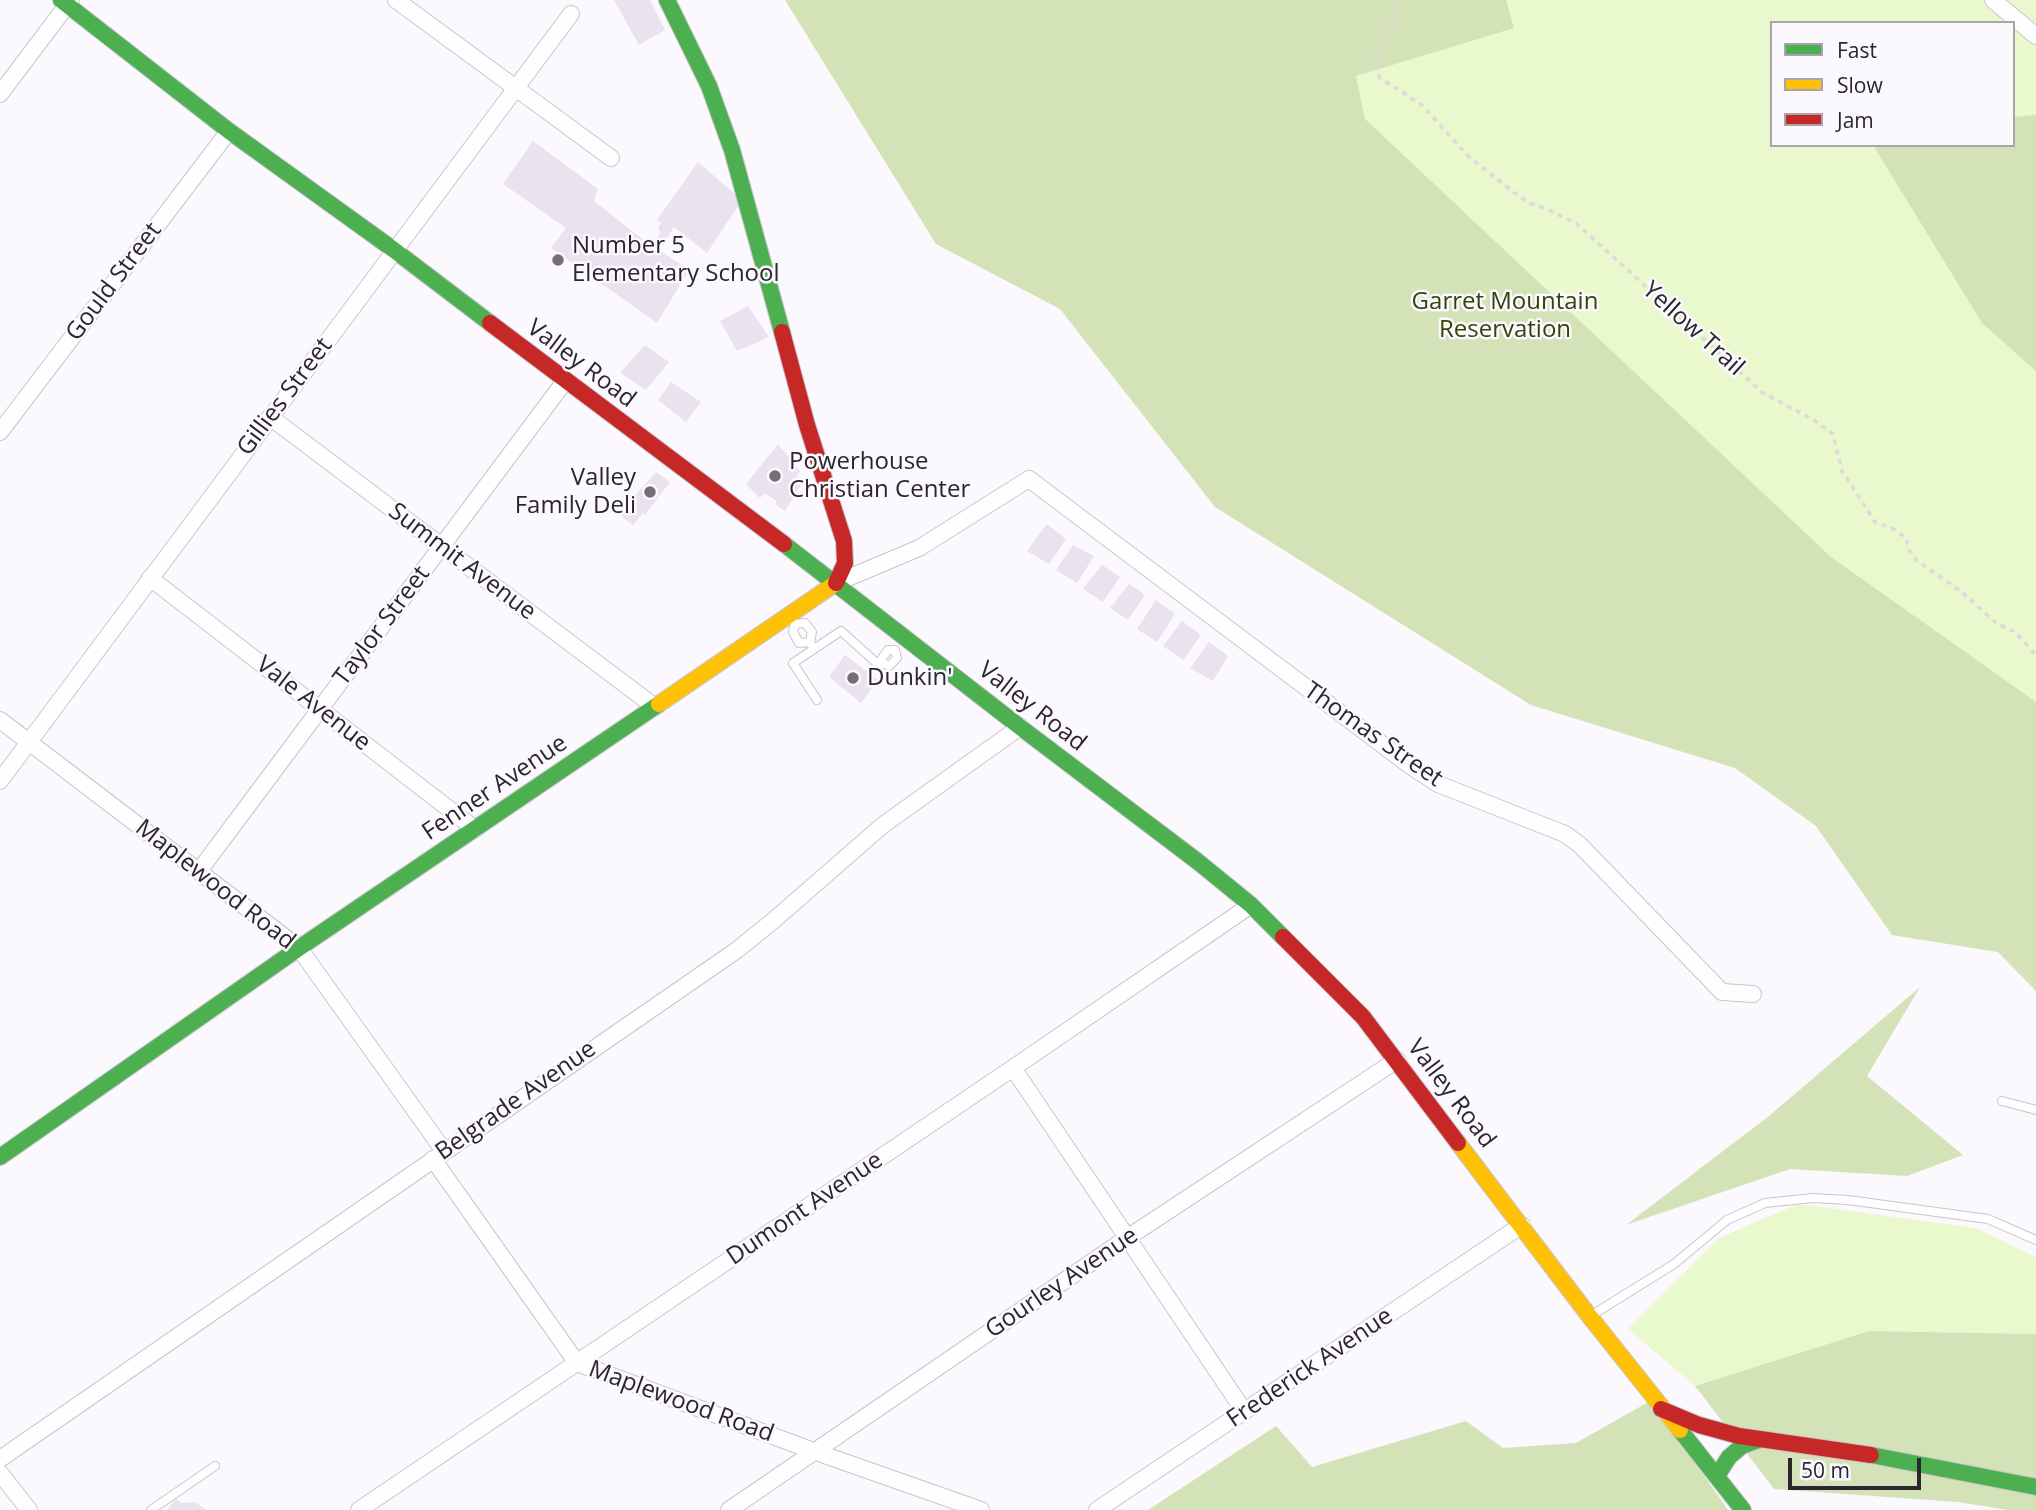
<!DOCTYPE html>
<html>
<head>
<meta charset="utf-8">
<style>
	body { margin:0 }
	#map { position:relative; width:2036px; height:1510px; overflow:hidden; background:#fbf9fd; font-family:"Open Sans",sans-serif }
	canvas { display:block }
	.legend { position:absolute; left:1770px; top:21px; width:245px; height:126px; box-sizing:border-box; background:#fbf8fe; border:2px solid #a8a4ab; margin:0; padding:9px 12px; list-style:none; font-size:21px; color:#2b252f }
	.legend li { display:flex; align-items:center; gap:14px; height:35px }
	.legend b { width:35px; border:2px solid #a8a4ab }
	.scale { position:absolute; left:1788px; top:1458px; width:133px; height:32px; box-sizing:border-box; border:4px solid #2b252f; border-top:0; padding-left:9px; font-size:21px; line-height:24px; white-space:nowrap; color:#2b252f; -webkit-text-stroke:5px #fbf8fe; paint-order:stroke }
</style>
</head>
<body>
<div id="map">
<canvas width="2036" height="1510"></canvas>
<ul class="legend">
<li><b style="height:9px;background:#4caf50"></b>Fast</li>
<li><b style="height:9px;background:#ffc107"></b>Slow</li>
<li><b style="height:9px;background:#c62828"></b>Jam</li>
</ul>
<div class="scale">50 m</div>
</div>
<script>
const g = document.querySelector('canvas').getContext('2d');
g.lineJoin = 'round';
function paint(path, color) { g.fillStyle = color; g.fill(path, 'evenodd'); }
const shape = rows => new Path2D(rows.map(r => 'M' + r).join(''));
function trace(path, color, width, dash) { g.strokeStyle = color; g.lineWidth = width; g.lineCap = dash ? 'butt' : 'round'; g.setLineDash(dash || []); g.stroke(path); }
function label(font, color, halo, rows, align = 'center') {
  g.font = font + ' "Open Sans",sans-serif'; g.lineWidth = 5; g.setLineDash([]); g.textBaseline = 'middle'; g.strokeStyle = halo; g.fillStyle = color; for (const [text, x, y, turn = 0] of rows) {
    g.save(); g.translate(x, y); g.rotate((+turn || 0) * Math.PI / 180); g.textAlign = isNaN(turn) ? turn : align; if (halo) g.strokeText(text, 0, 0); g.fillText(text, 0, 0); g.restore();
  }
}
const green = shape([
	[785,0,2036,0,2036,991,1998,952,1892,935,1816,826,1735,768,1531,705,1215,507,1060,309,936,244],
	[1772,23,2013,23,2013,145,1772,145],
	[1798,1204,1976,1228,2036,1257,2036,1334,1869,1331,1695,1386,1628,1329,1719,1238]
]);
const forest = shape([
	[785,0,1506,0,1514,28,1356,76,1365,119,1831,557,2036,702,2036,991,1998,952,1892,935,1816,826,1735,768,1531,705,1215,507,1060,309,936,244],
	[2036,115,2036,371,1982,323,1873,145,2013,145,2013,117],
	[1920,987,1867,1076,1963,1155,1907,1176,1790,1169,1626,1225,1769,1116],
	[1869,1331,2036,1334,2036,1510,2008,1510,1958,1502,1774,1489,1695,1386],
	[1652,1400,1728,1510,1148,1510,1276,1426,1312,1467,1466,1421,1503,1448,1576,1443]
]);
const building = shape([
	[614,0,650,0,665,30,639,45],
	[533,141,598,189,594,201,650,245,661,233,658,228,661,223,657,220,698,162,742,200,707,253,674,227,659,250,689,270,657,323,551,248,566,228,503,184],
	[748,306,769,337,737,351,720,321],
	[645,345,669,362,646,390,620,373],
	[671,382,701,402,686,422,658,400],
	[778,444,800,471,795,480,801,485,785,511,775,504,777,501,764,493,760,498,746,484],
	[656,472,670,482,645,515,643,513,633,525,622,517,629,502],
	[1047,524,1066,539,1049,564,1027,551],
	[1073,545,1094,556,1077,583,1056,570],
	[1102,565,1120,577,1103,602,1083,589],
	[1129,584,1145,595,1128,620,1110,608],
	[1156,600,1175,614,1157,642,1137,629],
	[1182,621,1201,635,1183,660,1163,646],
	[1209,642,1228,656,1213,681,1190,668],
	[845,655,878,680,861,703,829,677],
	[176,1499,182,1503,195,1502,206,1510,167,1510]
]);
const path = shape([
	[1396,0,1396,15,1390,31,1378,52,1375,65,1380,78,1422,105,1468,156,1516,194,1530,203,1549,210,1577,224,1763,393,1814,420,1833,434,1842,471,1875,522,1894,529,1906,538,1909,550,1917,561,1962,592,1996,623,2015,632,2036,655]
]);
const lane = shape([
	[791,618,795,624,793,632,799,643,810,642],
	[795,624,805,623,812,632,810,642,812,646],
	[817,700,793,663,841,631,880,666,883,663,889,666,897,658,895,650,888,650,882,658,883,663],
	[2002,1101,2036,1110],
	[1592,1315,1674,1264,1727,1220,1765,1203,1813,1198,1848,1200,1988,1219,2036,1240],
	[151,1510,215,1466]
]);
const street = shape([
	[396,0,611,158],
	[1993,0,2036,36],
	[0,94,71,0],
	[270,417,655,707],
	[0,432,229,131],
	[150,578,475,829],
	[836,583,919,548,1029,479,1412,767,1438,784,1565,834,1580,845,1722,992,1753,994],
	[0,720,299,948,444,1151],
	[0,781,571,14],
	[199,871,565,381],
	[1013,1068,1244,1411],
	[433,1159,577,1363,816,1452,981,1510],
	[0,1459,737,950,774,920,883,825,1020,727],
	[0,1473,29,1510],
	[359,1510,1013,1068,1251,905],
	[729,1510,1127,1238,1397,1060],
	[1097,1510,1522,1225]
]);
const fast = shape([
	[61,0,229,131,394,250,490,323],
	[667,0,709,86,732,150,782,332],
	[784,544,1020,727,1197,861,1251,905,1283,937],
	[0,1157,299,948,659,704],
	[1680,1430,1743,1510],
	[1871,1455,2036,1487],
	[1717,1476,1729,1457,1742,1446,1761,1439]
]);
const slow = shape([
	[659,704,836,583],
	[1458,1143,1590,1317,1680,1430]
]);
const jam = shape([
	[490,323,784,544],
	[782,332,807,425,844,541,845,563,836,583],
	[1283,937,1363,1017,1458,1143],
	[1661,1409,1699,1425,1739,1436,1871,1455]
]);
const markers = [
	[558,260,7,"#746f77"],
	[775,476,7,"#746f77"],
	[650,492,7,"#746f77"],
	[853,678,7,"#746f77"]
];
const poiNames = [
	["Number 5",572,246],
	["Elementary School",572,274],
	["Powerhouse",789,462],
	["Christian Center",789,490],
	["Valley",636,478,"right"],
	["Family Deli",636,506,"right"],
	["Dunkin'",867,678]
];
const streetNames = [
	["Gould Street",114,282,-53],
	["Yellow Trail",1693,329,42],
	["Valley Road",581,364,37],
	["Gillies Street",285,397,-53],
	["Summit Avenue",462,562,37],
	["Taylor Street",382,626,-53],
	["Vale Avenue",313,704,38],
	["Valley Road",1032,707,38],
	["Thomas Street",1373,735,35],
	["Fenner Avenue",495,788,-34],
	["Maplewood Road",215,885,38],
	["Valley Road",1451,1094,53],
	["Belgrade Avenue",516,1101,-35],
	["Dumont Avenue",805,1209,-34],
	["Gourley Avenue",1062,1283,-34],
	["Frederick Avenue",1310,1368,-34],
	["Maplewood Road",681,1402,20]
];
const parkNames = [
	["Garret Mountain",1505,302],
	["Reservation",1505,330]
];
paint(green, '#eaf8ce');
paint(forest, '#d4e2b8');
paint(building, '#e9e2ef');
trace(lane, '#c9c5cc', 10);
trace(street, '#c9c5cc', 18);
trace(fast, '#c9c5cc', 18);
trace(slow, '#c9c5cc', 18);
trace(jam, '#c9c5cc', 18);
trace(path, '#dcdadc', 3.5, [5, 5]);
trace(lane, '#fefeff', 8);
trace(street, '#fefeff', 16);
trace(fast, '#4caf50', 16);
trace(slow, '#ffc107', 16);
trace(jam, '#c62828', 16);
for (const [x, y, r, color] of markers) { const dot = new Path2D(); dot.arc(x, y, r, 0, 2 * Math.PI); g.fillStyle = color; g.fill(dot); trace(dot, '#fbf8fe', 2.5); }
label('24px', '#2b252f', '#fbf8fe', poiNames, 'left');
label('24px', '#2b252f', '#fbf8fe', streetNames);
label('24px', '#344407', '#fbf8fe', parkNames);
</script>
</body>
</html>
